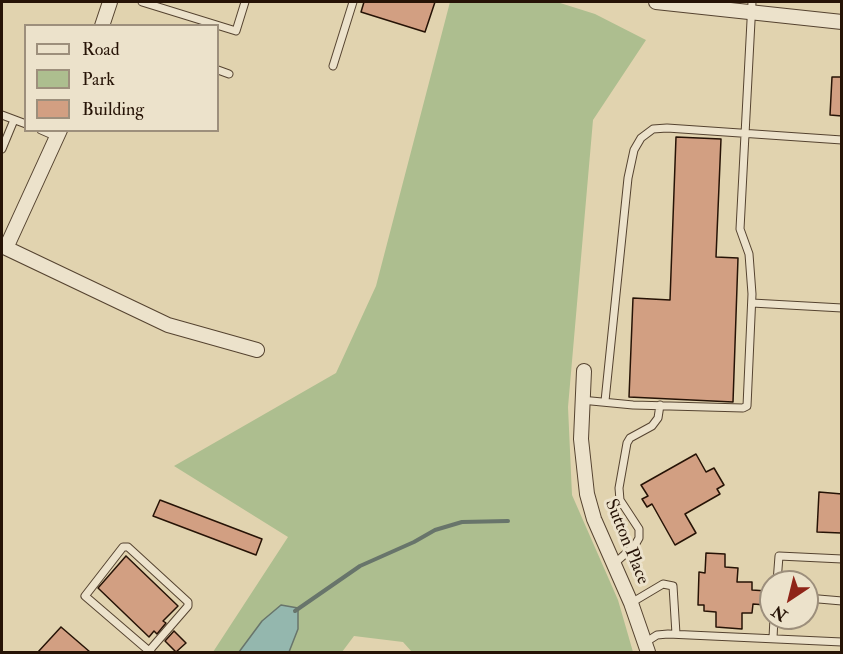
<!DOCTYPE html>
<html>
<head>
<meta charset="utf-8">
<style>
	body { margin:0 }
	#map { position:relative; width:843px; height:654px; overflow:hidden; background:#e1d3af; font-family:"IM FELL Double Pica",serif }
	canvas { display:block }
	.frame { position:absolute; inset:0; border:3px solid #261306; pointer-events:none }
	.legend { position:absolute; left:24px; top:24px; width:195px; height:108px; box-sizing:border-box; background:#ece2cb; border:2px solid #9d8f7c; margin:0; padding:8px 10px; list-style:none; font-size:18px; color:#261306 }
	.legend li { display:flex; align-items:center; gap:12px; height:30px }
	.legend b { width:30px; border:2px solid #9d8f7c }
	.north { position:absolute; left:759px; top:570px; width:60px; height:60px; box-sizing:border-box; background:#ece2cb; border:2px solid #9d8f7c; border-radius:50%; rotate:215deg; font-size:16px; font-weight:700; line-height:24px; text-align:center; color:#261306 }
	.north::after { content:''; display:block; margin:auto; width:21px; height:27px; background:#8f2418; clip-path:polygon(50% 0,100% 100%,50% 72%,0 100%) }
</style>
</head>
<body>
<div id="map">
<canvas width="843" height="654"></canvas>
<div class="frame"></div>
<ul class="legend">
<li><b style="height:8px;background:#ece2cb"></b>Road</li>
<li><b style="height:16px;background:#adbe8f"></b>Park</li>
<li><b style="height:16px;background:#d29f82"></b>Building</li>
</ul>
<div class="north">N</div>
</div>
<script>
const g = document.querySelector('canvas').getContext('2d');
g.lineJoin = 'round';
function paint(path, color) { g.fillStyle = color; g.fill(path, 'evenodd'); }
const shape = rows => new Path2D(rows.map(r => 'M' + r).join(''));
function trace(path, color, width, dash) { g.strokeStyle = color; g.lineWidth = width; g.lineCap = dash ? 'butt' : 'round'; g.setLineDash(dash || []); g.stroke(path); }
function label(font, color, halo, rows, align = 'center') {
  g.font = font + ' "IM FELL Double Pica",serif'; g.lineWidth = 6; g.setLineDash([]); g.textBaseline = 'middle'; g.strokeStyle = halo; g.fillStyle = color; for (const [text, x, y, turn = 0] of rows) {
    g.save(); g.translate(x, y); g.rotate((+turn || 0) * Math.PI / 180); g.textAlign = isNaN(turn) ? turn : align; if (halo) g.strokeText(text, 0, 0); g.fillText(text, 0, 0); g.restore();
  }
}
const green = shape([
	[450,2,557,2,595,14,646,40,593,120,568,407,572,495,618,600,633,652,412,652,403,642,354,636,342,652,213,652,288,537,174,466,336,373,376,286]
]);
const water = shape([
	[281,605,298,608,298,629,289,652,239,652,262,621,281,605]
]);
const stream = shape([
	[295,611,360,566,414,542,435,530,462,522,508,521]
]);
const building = shape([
	[364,2,435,2,425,32,361,12,364,2],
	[832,77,842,77,842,116,830,115,832,77],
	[676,137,721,139,716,257,738,258,733,402,629,397,633,298,670,300,676,137],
	[696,454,706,472,714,468,724,485,717,489,720,494,685,514,696,533,675,545,652,504,647,507,642,499,648,496,641,485,696,454],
	[819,492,842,494,841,533,817,532,819,492],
	[160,500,262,539,256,555,153,516,160,500],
	[706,553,725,554,725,567,738,568,737,582,752,582,752,590,767,591,766,605,753,604,752,613,742,613,742,629,716,627,716,612,704,611,704,605,698,605,699,572,705,573,706,553],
	[126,556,178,606,163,621,166,623,157,634,154,631,149,637,98,588,126,556],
	[61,627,90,652,38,652,61,627],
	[174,631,186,643,176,652,165,641,174,631]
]);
const lane = shape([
	[142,2,236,31,245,2],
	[333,66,353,2],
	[218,70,229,74],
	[2,115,26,124],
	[41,130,57,137],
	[2,149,14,120],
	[752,303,842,308],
	[581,400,633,405,743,408,747,406,752,294,749,254,740,229,752,2],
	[605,401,628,178,634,150,641,138,653,129,667,128,842,140],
	[614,564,635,545,639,538,639,529,620,500,619,488,627,443,630,438,652,426,658,418,660,405],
	[777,582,779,556,842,559],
	[807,598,842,601],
	[631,603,663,584,673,586,676,634],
	[773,638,774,618],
	[646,642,657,635,668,634,842,642],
	[149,651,188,606,188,602,128,547,123,547,85,596,149,651,151,652]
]);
const street = shape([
	[656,2,842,22],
	[102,26,110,2],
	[2,246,168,325,257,350],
	[6,248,60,130],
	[584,371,581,439,587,494,594,519,631,603,648,652]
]);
const streetNames = [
	["Sutton Place",626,542,68]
];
paint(green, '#adbe8f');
paint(water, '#94b7ae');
trace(water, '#68756b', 1.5);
trace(stream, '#68756b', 4);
paint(building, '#d29f82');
trace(building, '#261306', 1.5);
trace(lane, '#554330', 9);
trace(street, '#554330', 16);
trace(lane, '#ece2cb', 7);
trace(street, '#ece2cb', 14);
label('18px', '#261306', '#ece2cb', streetNames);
</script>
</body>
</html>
